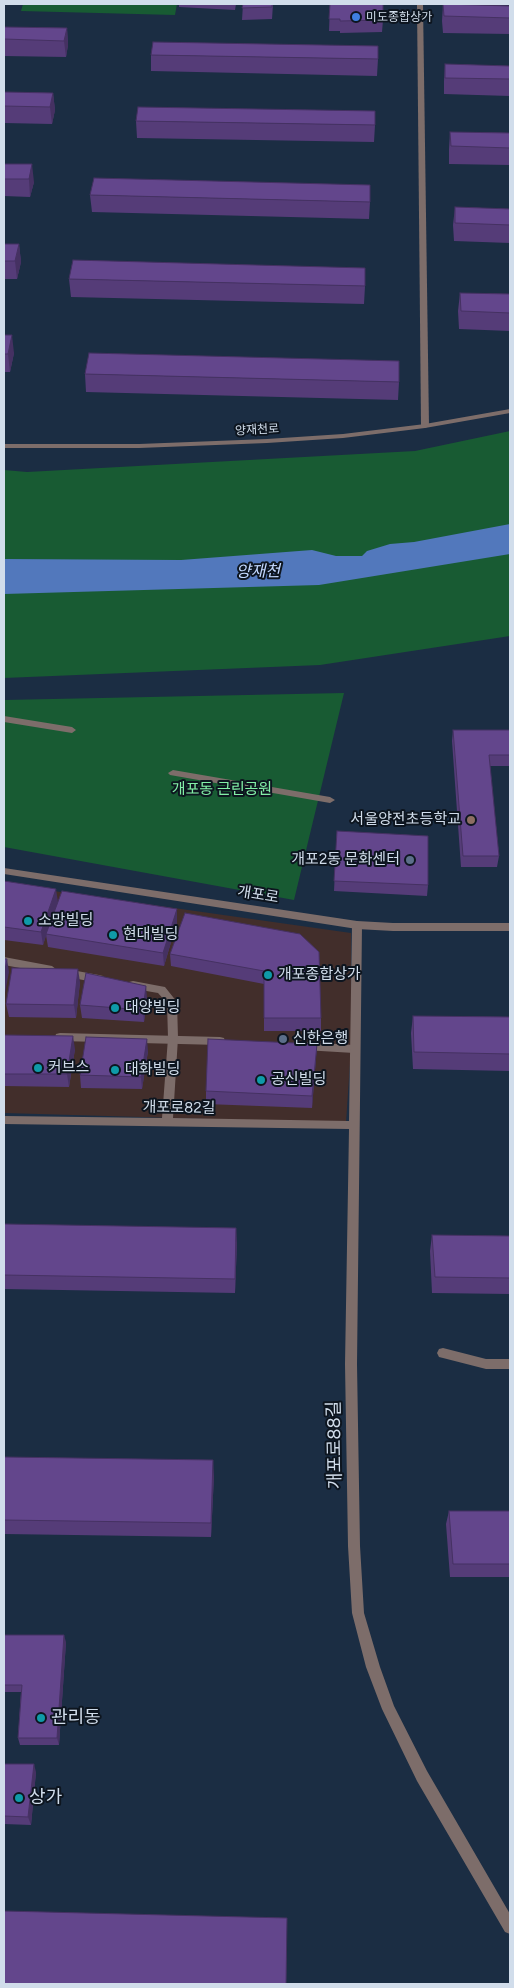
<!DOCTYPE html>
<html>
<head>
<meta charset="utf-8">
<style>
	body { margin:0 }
	#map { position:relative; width:514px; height:1988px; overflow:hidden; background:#1b2d43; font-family:Figtree,sans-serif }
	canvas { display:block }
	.frame { position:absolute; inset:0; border:5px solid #d1ddeb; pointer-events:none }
</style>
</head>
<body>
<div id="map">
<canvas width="514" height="1988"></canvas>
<div class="frame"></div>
</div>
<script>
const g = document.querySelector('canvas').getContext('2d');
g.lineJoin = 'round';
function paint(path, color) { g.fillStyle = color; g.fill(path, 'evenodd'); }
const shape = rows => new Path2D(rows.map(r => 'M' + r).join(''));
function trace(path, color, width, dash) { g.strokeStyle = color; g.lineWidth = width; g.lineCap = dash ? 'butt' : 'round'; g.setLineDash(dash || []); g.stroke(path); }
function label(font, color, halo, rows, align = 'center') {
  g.font = font + ' Figtree,"Noto Sans KR",sans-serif'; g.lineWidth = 4; g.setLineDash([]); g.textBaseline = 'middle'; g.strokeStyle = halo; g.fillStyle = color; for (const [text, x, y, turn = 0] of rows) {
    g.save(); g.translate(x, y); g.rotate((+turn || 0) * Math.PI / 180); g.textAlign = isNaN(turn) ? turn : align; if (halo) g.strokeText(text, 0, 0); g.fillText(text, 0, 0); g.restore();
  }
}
const commercial = shape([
	[4,884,351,933,351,1048,346,1123,4,1113]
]);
const green = shape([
	[23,4,177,4,175,15,21,11],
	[510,431,510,636,320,665,4,678,4,470,27,472,415,451],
	[344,693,294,900,4,847,4,700]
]);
const water = shape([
	[510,524,510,554,319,585,4,594,4,559,181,560,312,550,336,556,362,556,367,551,390,544,414,542]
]);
const service = shape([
	[417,4,423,4,429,426,425,428,421,426,417,4]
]);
const pedestrian = shape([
	[4,716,72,727,76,730,72,733,4,722,4,716],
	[173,770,330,797,335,800,330,803,170,775,168,773,173,770],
	[60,1033,220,1037,224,1038,225,1041,224,1044,220,1045,60,1041,56,1040,55,1037,56,1034,60,1033],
	[304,1042,354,1045,358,1046,359,1049,358,1052,354,1053,304,1050,300,1049,299,1046,300,1043,304,1042],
	[443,1348,486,1359,510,1359,510,1369,486,1369,443,1358,439,1357,437,1353,439,1349,443,1348]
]);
const minor = shape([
	[357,921,362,925,357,1364,360,1546,364,1613,380,1667,394,1706,427,1771,510,1914,510,1934,505,1932,417,1781,382,1709,366,1667,352,1613,348,1546,345,1364,349,1129,4,1124,4,1116,162,1118,168,1038,167,1003,158,993,129,988,128,985,129,982,133,981,165,987,177,1002,178,1038,173,1118,349,1121,352,925,357,921],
	[4,957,52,966,57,970,52,974,4,965,4,957],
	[66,969,99,975,103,976,104,979,103,982,99,983,62,976,61,973,62,970,66,969]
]);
const tertiary = shape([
	[510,409,510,413,425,428,343,438,267,443,139,448,4,448,4,444,139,444,267,439,343,434,425,424,510,409],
	[4,868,357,921,393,923,510,923,510,931,393,931,357,929,4,874,4,868]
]);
const wall = shape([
	[179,4,236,4,235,10,179,7],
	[243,4,273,4,272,19,242,20],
	[330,4,383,20,382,32,340,33,340,31,329,31],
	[443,4,510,6,510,34,443,33,442,21],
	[4,27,67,28,68,45,66,57,4,56],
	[151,55,378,59,377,76,151,71],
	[445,64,510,66,510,96,444,94,444,81],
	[4,92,53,93,55,110,52,124,4,123],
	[136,121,375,125,374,142,137,138],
	[450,132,510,133,510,165,449,164,449,149],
	[4,164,34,182,30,197,4,196],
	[90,195,370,202,369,219,92,212],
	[455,207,510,209,510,243,454,241,453,225],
	[4,244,19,244,21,262,17,279,4,279],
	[69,279,365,286,364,304,71,297],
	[460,293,510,294,510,331,459,329,458,311],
	[4,335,14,353,10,372,4,372],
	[85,374,399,382,398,400,86,392],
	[453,730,510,730,510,766,490,766,499,856,497,867,461,867,452,741],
	[337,831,428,885,427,896,334,891],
	[4,881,58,902,177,922,164,966,48,947,46,935,43,945,4,940],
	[300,934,321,1018,321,1031,264,1031,264,984,171,966,170,954],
	[80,982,76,1018,9,1017,6,1004],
	[147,998,144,1022,82,1018,80,1005],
	[413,1016,510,1017,510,1071,413,1069,411,1033],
	[4,1035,75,1049,69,1087,4,1086],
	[317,1044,312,1108,206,1104,206,1091],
	[148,1051,142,1089,81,1088,80,1075],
	[4,1224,237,1242,235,1293,4,1289],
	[432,1235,510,1236,510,1294,432,1293,430,1251],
	[4,1457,214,1475,211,1537,4,1534],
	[449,1511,510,1511,510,1577,450,1577,446,1524],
	[4,1635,66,1642,59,1745,20,1745,18,1738,21,1692,4,1692],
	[4,1764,36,1772,31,1825,4,1824]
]);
const shadedWall = shape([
	[67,28,68,45,66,57,64,41],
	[53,93,55,110,52,124,50,107],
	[32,164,34,182,30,197,29,179],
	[19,244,21,262,17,279,15,261],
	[12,335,14,353,10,372,8,354],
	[56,889,58,902,43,945,41,932],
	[177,909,177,922,164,966,163,953],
	[7,959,9,972,4,998,4,975],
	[78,969,80,982,76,1018,74,1005],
	[146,986,147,998,144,1022,143,1010],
	[73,1036,75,1049,69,1087,67,1074],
	[147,1039,148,1051,142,1089,141,1077],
	[317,1044,316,1057,312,1108,312,1096],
	[236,1228,237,1242,235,1293,235,1279],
	[213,1460,214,1475,211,1537,211,1523],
	[64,1635,66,1642,59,1745,57,1738],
	[34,1764,36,1772,31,1825,28,1817]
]);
const building = shape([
	[243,4,272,4,272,7,242,8,243,4],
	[330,4,383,4,383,20,340,21,340,19,329,19,330,4],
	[443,4,510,6,510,18,444,16,443,4],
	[4,27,67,28,64,41,4,39,4,27],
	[153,42,378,46,378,59,151,55,153,42],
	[445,64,510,66,510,79,445,78,445,64],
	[4,92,53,93,50,107,4,106,4,92],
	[138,107,375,111,375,125,136,121,138,107],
	[450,132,510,133,510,148,451,146,450,132],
	[4,164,32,164,29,179,4,179,4,164],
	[94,178,370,185,370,202,90,195,94,178],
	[455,207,510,209,510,225,455,223,455,207],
	[4,244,19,244,15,261,4,261,4,244],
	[73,260,365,268,365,286,69,279,73,260],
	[460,293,510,294,510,313,461,311,460,293],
	[4,335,12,335,8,354,4,354,4,335],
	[89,353,399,361,399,382,85,374,89,353],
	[453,730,510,730,510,755,489,755,499,856,463,856,453,730],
	[337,831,428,836,428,885,334,881,337,831],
	[4,881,56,889,41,932,4,927,4,881],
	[62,891,177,909,163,953,46,934,62,891],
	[185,913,300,934,319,952,321,1018,264,1018,264,971,170,954,185,913],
	[4,959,7,959,4,975,4,959],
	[12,968,78,969,74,1005,6,1004,12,968],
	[86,973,146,986,143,1010,80,1005,86,973],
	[413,1016,510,1017,510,1054,414,1052,413,1016],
	[4,1035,73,1036,67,1074,4,1074,4,1035],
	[86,1037,147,1039,141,1077,80,1075,86,1037],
	[208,1039,317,1044,312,1096,206,1091,208,1039],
	[4,1224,236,1228,235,1279,4,1275,4,1224],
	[432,1235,510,1236,510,1278,435,1277,432,1235],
	[4,1457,213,1460,211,1523,4,1520,4,1457],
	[449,1511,510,1511,510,1564,453,1564,449,1511],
	[4,1635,64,1635,57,1738,18,1738,22,1685,4,1685,4,1635],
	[4,1764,34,1764,28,1817,4,1816,4,1764],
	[4,1911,287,1918,286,1984,4,1984,4,1911]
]);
const markers = [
	[356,17,5,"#3f7fe0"],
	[471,820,5,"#8d6e63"],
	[410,860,5,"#5c6f8a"],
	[28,921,5,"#0f9aa8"],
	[113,935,5,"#0f9aa8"],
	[268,975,5,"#0f9aa8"],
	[115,1008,5,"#0f9aa8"],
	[283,1039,5,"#5c6f8a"],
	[38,1068,5,"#0f9aa8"],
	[115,1070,5,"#0f9aa8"],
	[261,1080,5,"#0f9aa8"],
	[41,1718,5,"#0f9aa8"],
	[19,1798,5,"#0f9aa8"]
];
const farPoinames = [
	["미도종합상가",366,17]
];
const farStreetnames = [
	["양재천로",257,430,-3]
];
const parkNames = [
	["개포동 근린공원",222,790]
];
const poiNames = [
	["서울양전초등학교",461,820,"right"],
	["개포2동 문화센터",400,860,"right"],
	["소망빌딩",38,921],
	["현대빌딩",123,935],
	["개포종합상가",278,975],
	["대양빌딩",125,1008],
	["신한은행",293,1039],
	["커브스",48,1068],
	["대화빌딩",125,1070],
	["공신빌딩",271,1080]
];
const streetNames = [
	["개포로",258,895,9],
	["개포로82길",179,1108,1]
];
const waterNames = [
	["양재천",258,572,-1]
];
const nearStreetnames = [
	["개포로88길",335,1445,-91]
];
const nearPoinames = [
	["관리동",51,1718],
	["상가",29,1798]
];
paint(commercial, '#422e2b');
paint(green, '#185b33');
paint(water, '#5278bc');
paint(service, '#7d6d6a');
paint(pedestrian, '#7d6d6a');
paint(minor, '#7d6d6a');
paint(tertiary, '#7d6d6a');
paint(wall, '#553c78');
paint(shadedWall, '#453162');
paint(building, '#63468c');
trace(building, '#453162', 1);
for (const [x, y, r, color] of markers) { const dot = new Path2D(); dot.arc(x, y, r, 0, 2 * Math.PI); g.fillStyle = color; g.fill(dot); trace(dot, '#0d151f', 2); }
label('12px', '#d1ddeb', '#0d151f', farPoinames, 'left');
label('12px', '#d1ddeb', '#0d151f', farStreetnames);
label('15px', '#83efa7', '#0d151f', parkNames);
label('15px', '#d1ddeb', '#0d151f', poiNames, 'left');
label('15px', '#d1ddeb', '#0d151f', streetNames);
label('italic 16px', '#c3d9ff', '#0d151f', waterNames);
label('18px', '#d1ddeb', '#0d151f', nearStreetnames);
label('18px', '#d1ddeb', '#0d151f', nearPoinames, 'left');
</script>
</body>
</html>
